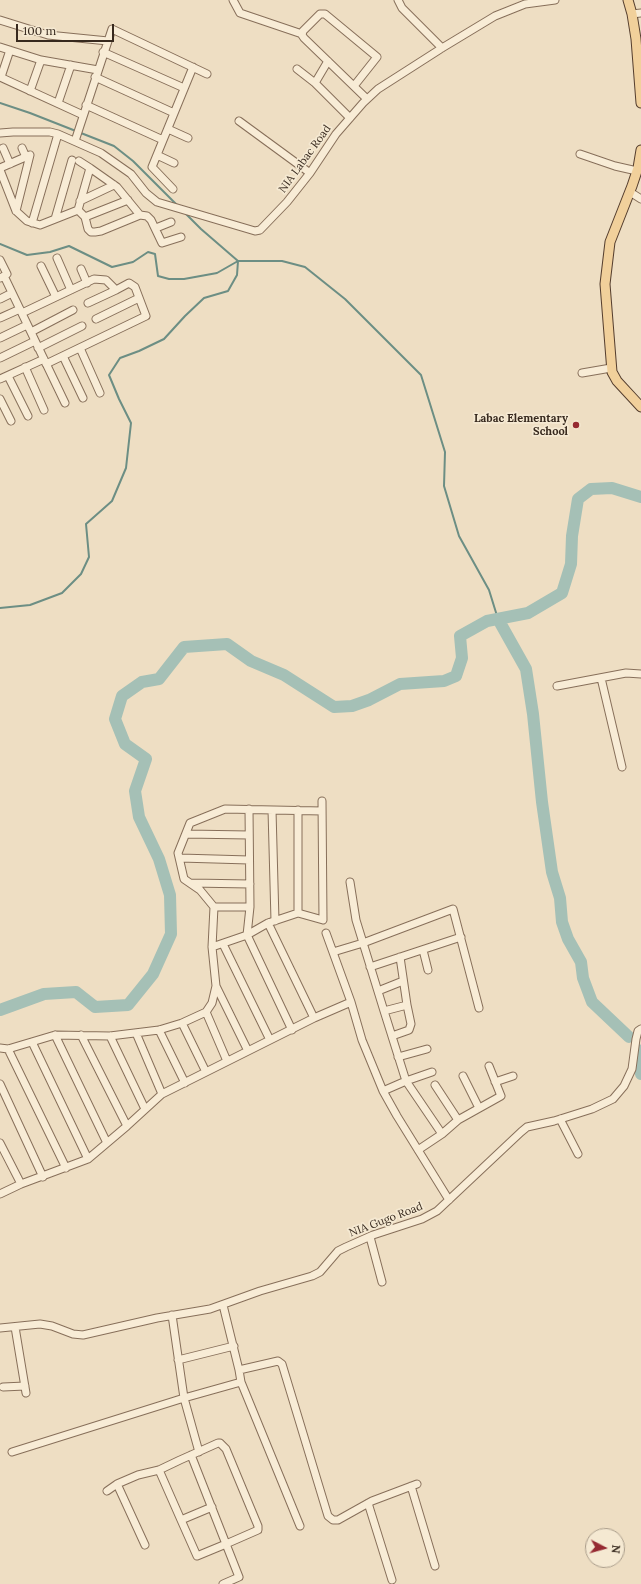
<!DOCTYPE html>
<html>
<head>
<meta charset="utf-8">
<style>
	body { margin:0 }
	#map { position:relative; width:641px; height:1584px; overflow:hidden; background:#eedec3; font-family:Lora,serif }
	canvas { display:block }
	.north { position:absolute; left:585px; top:1528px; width:40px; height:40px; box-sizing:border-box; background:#f5e9d2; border:1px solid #a99c8a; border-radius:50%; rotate:96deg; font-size:11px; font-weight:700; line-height:16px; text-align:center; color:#37291e }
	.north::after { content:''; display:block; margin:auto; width:14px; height:18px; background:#962a32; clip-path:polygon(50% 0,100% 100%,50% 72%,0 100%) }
	.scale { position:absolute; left:16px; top:24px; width:98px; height:18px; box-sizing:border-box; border:2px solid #37291e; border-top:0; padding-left:5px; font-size:12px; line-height:14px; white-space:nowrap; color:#37291e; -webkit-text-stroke:3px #f5e9d2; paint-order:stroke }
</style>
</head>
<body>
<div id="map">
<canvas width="641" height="1584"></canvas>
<div class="north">N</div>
<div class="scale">100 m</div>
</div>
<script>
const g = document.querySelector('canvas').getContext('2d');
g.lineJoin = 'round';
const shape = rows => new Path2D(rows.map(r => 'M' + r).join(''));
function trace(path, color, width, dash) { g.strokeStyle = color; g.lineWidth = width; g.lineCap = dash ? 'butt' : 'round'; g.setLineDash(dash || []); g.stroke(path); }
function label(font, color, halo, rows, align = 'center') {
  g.font = font + ' Lora,serif'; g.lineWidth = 3.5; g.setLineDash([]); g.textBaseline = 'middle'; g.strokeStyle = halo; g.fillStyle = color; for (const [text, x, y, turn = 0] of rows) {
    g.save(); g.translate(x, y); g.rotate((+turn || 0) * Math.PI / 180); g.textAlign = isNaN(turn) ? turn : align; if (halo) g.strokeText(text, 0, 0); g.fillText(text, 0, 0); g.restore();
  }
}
const stream = shape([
	[0,103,30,113,114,146,133,161,178,206],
	[186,214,201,229,238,261],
	[0,244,27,255,50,252,69,246,112,267,133,262,148,252,155,254,158,276,169,279,184,279,217,273,238,261,282,261,305,267,345,299,421,375,445,452,444,486,459,536,489,590,498,619],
	[0,608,30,605,62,593,81,574,89,557,86,524,112,501,126,468,131,423,119,399,109,375,120,358,139,351,164,339,185,316,204,298,228,291,237,275,238,261]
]);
const river = shape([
	[498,619,526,669,533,714,542,802,552,872,560,898,562,922,568,939,581,962,583,978,592,1002,629,1037],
	[0,1010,44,994,76,992,95,1007,128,1005,153,974,171,934,170,895,159,859,139,817,135,791,146,759,125,744,115,719,122,696,142,682,159,679,184,647,227,644,251,661,284,675,334,707,352,706,369,700,400,684,444,681,456,676,462,658,460,636,487,621,528,613,562,593,571,564,572,536,578,499,591,489,612,488,641,497],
	[638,1050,641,1074]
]);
const minor = shape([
	[233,0,240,13,302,34],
	[398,0,402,8,442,48],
	[632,14,641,13],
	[0,20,48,35,108,41],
	[0,47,41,60,98,70],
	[103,52,184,88],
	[297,69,315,83,328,61],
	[0,77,83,115],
	[1,77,10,50],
	[95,77,174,113],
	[315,83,350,118],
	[354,86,377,57,325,14,320,14,303,31,302,35,304,38,367,99],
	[30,91,41,60],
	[58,103,71,65],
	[86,105,163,140],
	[239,121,310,173],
	[168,129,188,138],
	[0,133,13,132,50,132,58,134,101,153,131,174,146,193,157,202,255,231,260,230,287,202,310,173,336,134,363,103,378,89,442,48,495,16,525,4,555,0],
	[75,141,112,29,207,74],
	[3,148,10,164],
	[22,148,26,157],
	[580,154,615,166,637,171],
	[157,155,174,163],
	[79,161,90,168],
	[0,168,30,155,16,211],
	[0,170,16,211,27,221,40,225,78,210,85,217,88,229,91,232,95,232,101,231,140,215,147,216,151,220,162,243,181,237],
	[173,189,152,167,193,67],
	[630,192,641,199],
	[80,201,114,185],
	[78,210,90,168,117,187,140,215],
	[85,217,128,200],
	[55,219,72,160],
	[32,223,58,134],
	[156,228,171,222],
	[57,258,71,290],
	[0,260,7,274,4,276],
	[41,266,56,297],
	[81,269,87,283],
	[0,278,4,276,65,403],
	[0,299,12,293],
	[88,303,116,290],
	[22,313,94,279,106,280,116,290,129,283,135,287,146,316,46,364],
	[0,318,20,309],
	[96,319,139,298],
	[31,332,73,310],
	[0,338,27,325],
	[38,348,82,326],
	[80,348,100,393],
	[63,356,83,398],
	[0,358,35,341],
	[25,367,44,410],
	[582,373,611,368],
	[8,376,28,416],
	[0,379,44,359],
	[0,399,11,421],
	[601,678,622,767],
	[557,686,626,673,641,674],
	[272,810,275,921],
	[186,834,249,835],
	[180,858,249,860],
	[350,882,356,920,384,1011],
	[191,883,250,884],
	[214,907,250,907,249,809],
	[250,907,247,935,292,1030],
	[298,913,298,810],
	[268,923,314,1018],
	[326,933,351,1002],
	[223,944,270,1040],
	[212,947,247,935,268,923,298,913,323,920,322,801],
	[423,950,428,970],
	[333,952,363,943,453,909,479,1008],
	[400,957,407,1005],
	[370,967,461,937],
	[378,991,403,981],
	[206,1012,227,1061],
	[182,1023,206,1072],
	[159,1030,185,1083],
	[136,1033,162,1094],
	[55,1035,107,1143],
	[81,1035,127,1126],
	[110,1036,145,1109],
	[392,1036,409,1030,411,1024,407,1005,384,1011,406,1081,442,1134],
	[32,1042,88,1159],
	[0,1048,8,1049,55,1035,110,1036,159,1030,182,1023,206,1012,212,1003,216,986],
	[8,1049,66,1168],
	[248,1051,216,986,212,947,214,907,200,890,184,879,178,853,190,823,225,809,322,811],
	[398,1057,427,1049],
	[463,1076,479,1108],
	[495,1082,513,1076],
	[0,1084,43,1177],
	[435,1085,458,1120],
	[383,1091,406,1081,432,1072],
	[560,1119,578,1154],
	[0,1143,21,1184],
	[418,1150,442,1134,458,1120,501,1096,489,1066],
	[0,1194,21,1184,88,1159,127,1126,162,1094,314,1018,351,1002,362,1040,383,1091,397,1116,449,1200],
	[370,1237,382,1282],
	[223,1305,239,1370],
	[172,1315,184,1398,199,1452],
	[15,1327,26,1393],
	[0,1328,40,1324,52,1326,73,1334,83,1335,157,1318,210,1309,260,1291,312,1276,320,1272,338,1251,346,1247,373,1235,422,1219,437,1211,521,1132,527,1127,554,1121,592,1109,613,1099,624,1086,632,1069,636,1039,638,1031,641,1029],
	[178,1360,234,1346],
	[241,1382,239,1370,278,1361,282,1364,328,1516,333,1520,338,1520,372,1501,417,1484],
	[3,1387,25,1386],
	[12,1452,184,1398,241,1382,300,1526],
	[159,1470,181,1520,212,1507],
	[411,1486,435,1566],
	[107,1491,117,1484],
	[368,1503,392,1580],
	[181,1520,197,1556,226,1544,239,1577,223,1584],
	[145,1545,117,1484,138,1475,159,1470,180,1460,218,1443,220,1443,226,1449,258,1526,258,1530,226,1544,191,1455]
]);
const major = shape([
	[628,0,632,14,636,39,641,103],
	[641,150,638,168,632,186,610,242,605,284,612,372,617,381,641,407]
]);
const markers = [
	[576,425,4,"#962a32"]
];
const streetNames = [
	["NIA Labac Road",305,159,-54],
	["NIA Gugo Road",386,1220,-21]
];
const poiNames = [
	["Labac Elementary",568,419],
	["School",568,432]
];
trace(stream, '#6c8e84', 2);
trace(river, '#a5c0b6', 12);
trace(minor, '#876f5a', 9);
trace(major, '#553e2e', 11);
trace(minor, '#f8ecd6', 7);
trace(major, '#f1d09b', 9);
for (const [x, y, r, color] of markers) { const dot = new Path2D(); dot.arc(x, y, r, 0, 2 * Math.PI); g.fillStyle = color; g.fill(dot); trace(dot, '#f5e9d2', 1.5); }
label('11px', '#37291e', '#f5e9d2', streetNames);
label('bold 11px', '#37291e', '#f5e9d2', poiNames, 'right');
</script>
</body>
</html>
